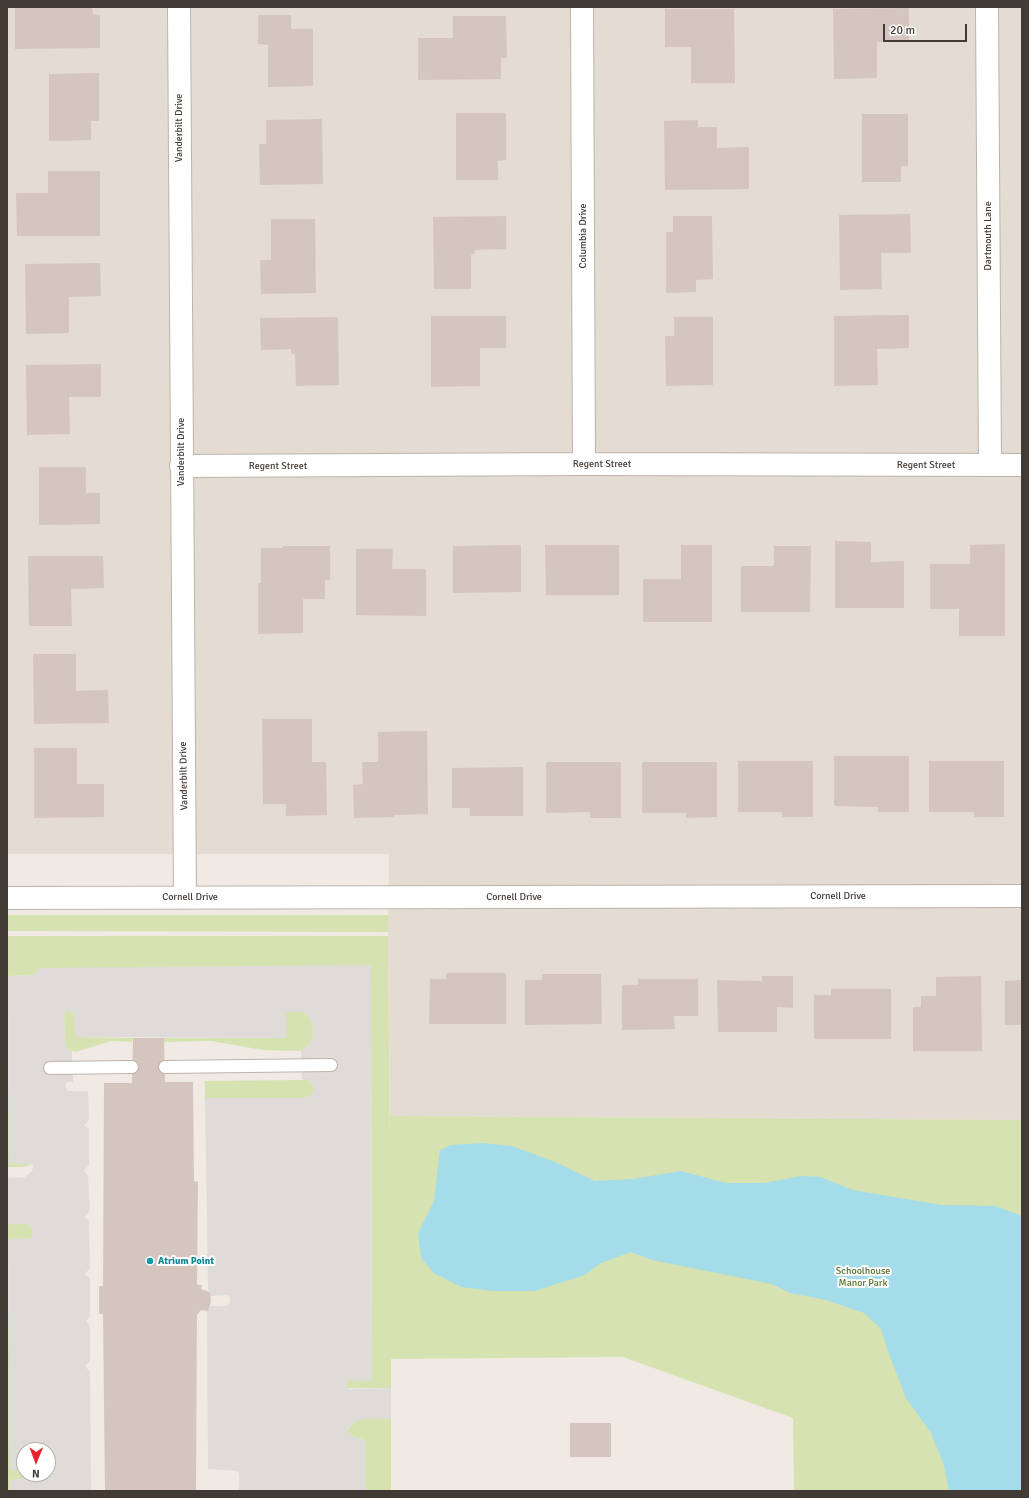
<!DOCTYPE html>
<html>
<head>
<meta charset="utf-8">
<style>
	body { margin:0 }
	#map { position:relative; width:1029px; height:1498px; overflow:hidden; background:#f1eae4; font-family:Signika,sans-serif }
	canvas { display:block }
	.frame { position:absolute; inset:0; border:8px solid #423a35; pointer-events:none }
	.north { position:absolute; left:16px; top:1442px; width:40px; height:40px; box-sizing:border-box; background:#fff; border:1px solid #b3b0ae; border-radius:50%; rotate:181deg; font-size:11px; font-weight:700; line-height:16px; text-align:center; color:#423a35 }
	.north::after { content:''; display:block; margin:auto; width:14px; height:18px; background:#e92330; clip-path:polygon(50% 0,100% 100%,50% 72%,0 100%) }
	.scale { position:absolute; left:883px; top:24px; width:84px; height:18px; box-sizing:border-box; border:2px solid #423a35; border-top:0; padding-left:5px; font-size:12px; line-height:14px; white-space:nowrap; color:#423a35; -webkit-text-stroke:3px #fff; paint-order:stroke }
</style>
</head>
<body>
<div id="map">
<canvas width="1029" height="1498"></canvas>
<div class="frame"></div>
<div class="north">N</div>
<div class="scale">20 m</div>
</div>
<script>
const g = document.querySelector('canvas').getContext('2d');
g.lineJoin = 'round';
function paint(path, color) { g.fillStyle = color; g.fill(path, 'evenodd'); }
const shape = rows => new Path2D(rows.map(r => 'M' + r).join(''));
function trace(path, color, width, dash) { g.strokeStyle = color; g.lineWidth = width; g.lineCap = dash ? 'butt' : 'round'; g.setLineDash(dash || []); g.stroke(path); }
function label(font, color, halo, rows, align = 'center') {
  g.font = font + ' Signika,sans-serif'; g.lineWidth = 4; g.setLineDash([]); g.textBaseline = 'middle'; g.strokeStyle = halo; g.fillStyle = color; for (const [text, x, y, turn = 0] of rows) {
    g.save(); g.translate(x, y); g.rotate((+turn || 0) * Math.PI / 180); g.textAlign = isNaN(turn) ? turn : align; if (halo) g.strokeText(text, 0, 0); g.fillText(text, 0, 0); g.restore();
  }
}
const residential = shape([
	[7,7,1022,7,1022,1120,390,1116,388,936,389,854,7,854]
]);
const green = shape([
	[7,915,389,915,388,932,7,931],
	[7,936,388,936,390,1154,390,1116,1022,1120,1022,1491,794,1491,793,1418,623,1357,391,1359,391,1388,347,1388,346,1384,347,1381,372,1380,371,965,36,973,33,975,8,976,9,1163,32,1164,23,1167,7,1167],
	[66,1011,71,1011,74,1013,76,1037,133,1038,132,1042,111,1041,76,1052,67,1049,65,1042,64,1015],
	[286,1012,304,1012,308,1016,312,1023,314,1031,313,1038,310,1044,301,1051,263,1050,211,1041,164,1042,164,1038,286,1038],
	[306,1080,311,1082,314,1087,314,1092,310,1096,303,1098,205,1098,205,1081],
	[7,1224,26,1224,31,1226,33,1232,32,1238,27,1239,8,1239,10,1470,24,1470,24,1474,34,1474,35,1476,33,1478,10,1480,11,1491,7,1491],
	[365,1419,391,1419,391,1491,365,1491,365,1439,356,1438,349,1434,347,1431,351,1425,357,1421]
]);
const parking = shape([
	[371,965,372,1381,348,1381,346,1384,347,1388,351,1389,391,1388,391,1419,365,1419,357,1421,351,1425,347,1430,349,1434,356,1438,365,1439,365,1491,239,1491,239,1474,237,1471,208,1469,207,1312,210,1306,226,1306,230,1303,230,1298,228,1295,210,1296,210,1292,208,1289,205,1098,303,1098,310,1096,314,1092,314,1087,311,1082,306,1080,302,1079,301,1051,310,1044,313,1038,314,1031,312,1023,308,1016,304,1012,286,1012,286,1038,75,1037,74,1013,71,1011,66,1011,64,1015,65,1042,67,1049,72,1051,73,1082,67,1082,65,1085,66,1088,68,1091,88,1091,89,1120,84,1125,89,1129,89,1165,84,1170,88,1176,90,1211,84,1217,89,1221,90,1269,84,1274,90,1278,90,1316,86,1321,90,1325,90,1361,85,1366,90,1372,91,1491,11,1491,10,1480,33,1478,34,1474,48,1474,48,1450,24,1450,24,1470,10,1470,8,1239,27,1239,32,1238,33,1232,31,1226,26,1224,7,1224,7,1178,25,1177,32,1171,33,1167,32,1164,9,1163,8,976,33,975,36,973,39,968]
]);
const water = shape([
	[482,1143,512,1146,555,1162,595,1181,633,1179,681,1171,726,1183,764,1183,801,1176,820,1177,853,1190,942,1205,995,1206,1020,1215,1022,1216,1022,1491,949,1491,944,1465,931,1433,906,1398,890,1357,881,1329,864,1313,826,1300,790,1293,772,1284,652,1260,631,1252,601,1263,585,1275,534,1291,494,1291,461,1287,434,1273,421,1258,418,1233,434,1201,440,1150,452,1145]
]);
const building = shape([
	[15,7,92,7,93,14,100,15,100,48,15,49],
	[909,8,909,41,877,42,877,78,834,79,833,9],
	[665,9,734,9,735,83,691,83,691,47,665,47],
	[258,15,291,15,291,29,313,29,313,86,268,87,268,45,258,44],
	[453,16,506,16,507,58,501,58,501,79,418,80,418,38,453,38],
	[99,73,99,121,91,121,91,140,49,141,49,74],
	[456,113,506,113,506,160,498,161,498,180,456,180],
	[862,114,908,114,908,166,901,166,901,182,862,182],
	[322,119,323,184,260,185,259,144,266,144,266,120],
	[698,120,698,127,717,127,717,148,749,147,749,189,665,190,664,121],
	[48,171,100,171,100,236,17,236,16,193,48,193],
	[910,214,911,253,881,253,882,289,840,290,839,215],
	[506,216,506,249,475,250,474,254,471,255,471,289,434,289,433,217],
	[673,216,712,216,713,279,696,280,696,292,666,293,666,232,673,232],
	[271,219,315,219,316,293,261,294,260,260,271,260],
	[100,263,101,296,69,297,69,333,26,334,25,264],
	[909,315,909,348,877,349,878,385,834,386,834,316],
	[431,316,506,316,506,348,480,348,480,386,431,387],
	[338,317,339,385,296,386,295,354,291,354,291,349,261,350,260,318],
	[674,317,713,317,713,385,666,386,665,336,674,336],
	[101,364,101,397,69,397,70,434,27,435,26,365],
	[39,467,86,467,86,493,100,493,100,524,39,525],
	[835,541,871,542,871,562,904,561,904,608,835,608],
	[1005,544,1005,636,959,636,959,609,930,609,930,564,970,564,970,545],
	[521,545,521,592,453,593,453,546],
	[545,545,619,545,619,595,546,595],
	[681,545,712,545,712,622,643,622,643,579,681,579],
	[283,546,330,546,330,580,325,580,325,599,303,599,303,633,258,634,258,583,261,583,261,548,283,548],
	[774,546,811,546,810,612,741,612,741,566,774,566],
	[356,549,393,549,392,569,426,569,426,616,356,615],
	[28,556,103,556,104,588,71,589,72,626,29,626],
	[33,654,76,654,76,691,108,690,109,723,34,724],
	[262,719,312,719,312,762,326,762,327,815,286,816,286,804,263,804],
	[427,731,428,814,394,815,394,817,354,818,353,785,363,784,362,762,378,762,378,732],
	[34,748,77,748,77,784,104,784,104,817,34,818],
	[834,756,909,756,909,812,878,812,878,807,834,806],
	[738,761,813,761,813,817,782,817,782,812,738,812],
	[929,761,1004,761,1004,817,974,817,974,812,929,812],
	[546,762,621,762,621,818,590,818,590,812,546,813],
	[642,762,717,762,717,817,686,818,686,813,642,813],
	[523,767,523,816,470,816,470,808,452,808,452,768],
	[446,973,506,973,506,1024,429,1024,430,979,446,979],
	[542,974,601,974,602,1024,525,1025,525,980,542,980],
	[762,976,793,976,793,1008,777,1007,777,1032,718,1032,717,980,762,981],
	[981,976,982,1051,913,1051,913,1007,921,1007,921,996,936,996,936,977],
	[638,979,698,979,698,1016,674,1016,675,1029,622,1030,622,985,638,985],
	[1022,980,1022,1025,1005,1025,1005,981],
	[831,989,891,989,891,1039,814,1039,814,995,831,995],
	[133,1038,164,1038,165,1082,193,1082,194,1181,198,1182,197,1285,202,1285,201,1289,210,1292,211,1302,208,1311,201,1310,197,1315,196,1491,105,1491,103,1314,99,1314,99,1286,103,1286,104,1083,132,1083],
	[570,1423,611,1423,611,1457,570,1457]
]);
const service = shape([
	[165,1067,331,1065],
	[50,1068,132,1067]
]);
const minor = shape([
	[179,7,185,897],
	[582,7,584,464],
	[987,7,990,465],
	[181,466,584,464,1022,465],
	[7,898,1022,896]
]);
const markers = [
	[150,1261,4,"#0f9aa8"]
];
const streetNames = [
	["Vanderbilt Drive",179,128,-90],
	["Columbia Drive",583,236,-90],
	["Dartmouth Lane",988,236,-90],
	["Vanderbilt Drive",181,452,-90],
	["Regent Street",602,464],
	["Regent Street",926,465],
	["Regent Street",278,466],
	["Vanderbilt Drive",184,776,-91],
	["Cornell Drive",838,896],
	["Cornell Drive",190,897],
	["Cornell Drive",514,897]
];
const cultureNames = [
	["Atrium Point",158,1261]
];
const parkNames = [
	["Schoolhouse",863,1271],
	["Manor Park",863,1283]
];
paint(residential, '#e4dbd3');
paint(green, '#d6e2b0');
paint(parking, '#dfdbd9');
paint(water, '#a4dcea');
paint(building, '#d4c6be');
trace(service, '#beb3ab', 14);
trace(minor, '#beb3ab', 24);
trace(service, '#fff', 12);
trace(minor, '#fff', 22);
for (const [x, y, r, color] of markers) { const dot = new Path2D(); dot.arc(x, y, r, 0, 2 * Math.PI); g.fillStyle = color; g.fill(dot); trace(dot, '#fff', 1.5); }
label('10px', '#423a35', '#fff', streetNames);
label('bold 10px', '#0d838f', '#fff', cultureNames, 'left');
label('10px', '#546f2d', '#fff', parkNames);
</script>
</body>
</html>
